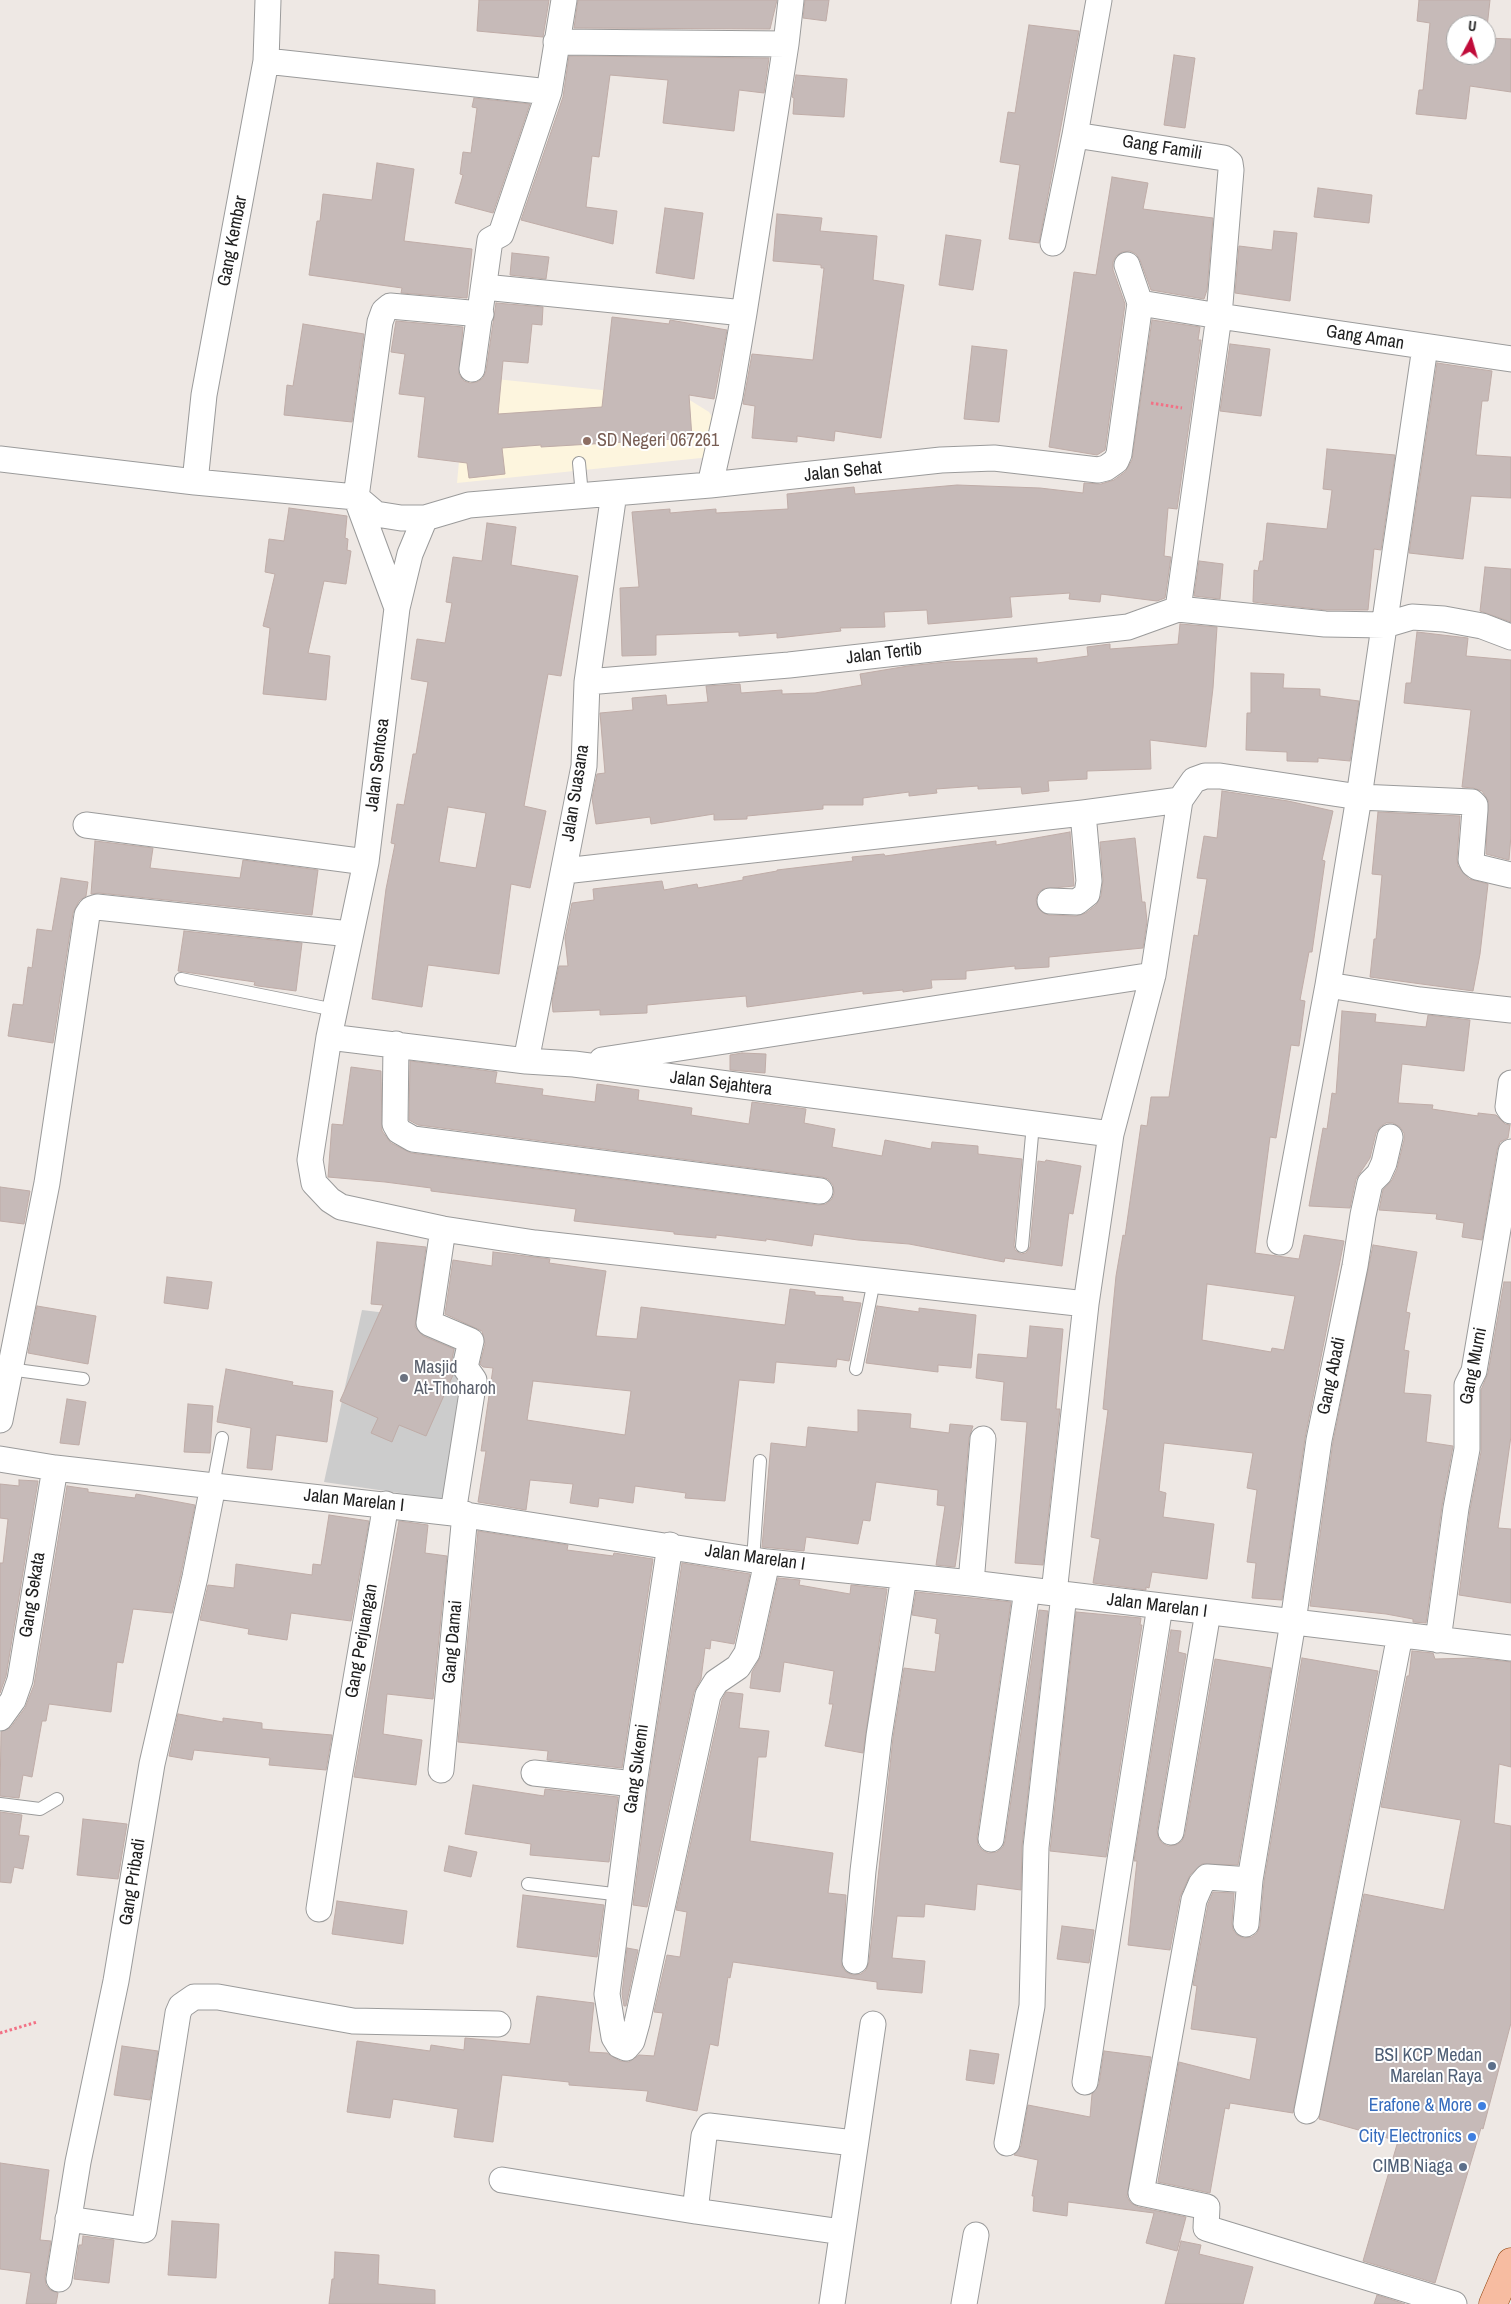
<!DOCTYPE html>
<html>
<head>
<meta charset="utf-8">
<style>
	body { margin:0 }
	#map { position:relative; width:1511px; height:2304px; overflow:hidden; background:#eee8e4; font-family:"Archivo Narrow",sans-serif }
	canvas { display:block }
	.north { position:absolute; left:1446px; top:15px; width:50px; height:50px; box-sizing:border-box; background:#fff; border:1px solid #a5a5a5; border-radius:50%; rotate:6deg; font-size:14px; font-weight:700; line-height:20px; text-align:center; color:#1e1e1e }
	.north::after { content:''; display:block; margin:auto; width:18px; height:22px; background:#c00b39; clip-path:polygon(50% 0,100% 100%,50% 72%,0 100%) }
</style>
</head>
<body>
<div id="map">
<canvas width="1511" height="2304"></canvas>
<div class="north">U</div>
</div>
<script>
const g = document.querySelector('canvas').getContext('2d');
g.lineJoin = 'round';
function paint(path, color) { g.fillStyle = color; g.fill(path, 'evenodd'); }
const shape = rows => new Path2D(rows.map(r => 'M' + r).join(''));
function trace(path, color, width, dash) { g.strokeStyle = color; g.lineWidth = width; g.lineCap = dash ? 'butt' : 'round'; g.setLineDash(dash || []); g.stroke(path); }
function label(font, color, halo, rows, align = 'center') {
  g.font = font + ' "Archivo Narrow",sans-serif'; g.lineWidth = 4; g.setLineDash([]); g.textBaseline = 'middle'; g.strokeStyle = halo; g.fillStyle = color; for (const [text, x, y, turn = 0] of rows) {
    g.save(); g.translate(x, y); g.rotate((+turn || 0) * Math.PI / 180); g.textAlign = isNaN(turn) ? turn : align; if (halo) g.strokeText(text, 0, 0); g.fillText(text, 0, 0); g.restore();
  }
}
const education = shape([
	[467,376,688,399,709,412,717,425,711,457,457,483]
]);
const religious = shape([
	[362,1310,476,1324,454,1501,324,1482]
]);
const building = shape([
	[479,0,549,0,543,37,477,31,479,0],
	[578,0,777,0,770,29,574,28,578,0],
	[805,0,829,0,826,21,803,18,805,0],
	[1419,0,1490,0,1486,37,1486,25,1456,25,1456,55,1486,55,1486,38,1511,39,1511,92,1470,86,1466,119,1416,114,1419,90,1423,90,1430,23,1417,21,1419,0],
	[1029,25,1079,31,1039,243,1009,239,1020,165,1000,162,1008,112,1015,113,1029,25],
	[1174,55,1195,58,1185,128,1164,125,1174,55],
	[569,56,769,58,764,93,739,90,734,131,663,123,668,80,610,75,599,157,592,156,586,207,617,211,613,244,521,220,563,97,569,56],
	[796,75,847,79,844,117,793,114,794,98,792,97,796,75],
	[474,98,530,104,493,213,455,203,463,175,460,174,463,152,471,153,477,108,472,107,474,98],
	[377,163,414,169,404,241,472,249,467,298,401,293,402,288,309,275,317,221,320,221,323,194,372,200,377,163],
	[1112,177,1148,183,1143,209,1213,218,1207,290,1204,299,1151,290,1140,260,1136,254,1130,251,1122,252,1116,256,1113,262,1113,270,1125,304,1105,450,1097,455,1049,447,1074,272,1096,275,1112,177],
	[1318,188,1372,195,1369,223,1314,217,1318,188],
	[665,208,703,213,694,279,656,273,665,208],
	[777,214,822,218,820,231,877,236,873,280,904,285,881,438,835,431,834,441,797,436,797,442,752,438,755,406,743,404,752,354,813,360,824,268,821,268,821,265,773,261,777,214],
	[1274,231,1297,233,1290,301,1235,293,1239,246,1272,250,1274,231],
	[946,235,981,240,973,290,939,285,946,235],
	[512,253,549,257,546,279,510,275,512,253],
	[496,303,543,307,542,325,532,324,528,363,503,361,498,414,602,407,612,317,669,324,670,320,727,330,714,399,689,395,692,438,541,447,541,445,502,448,505,474,469,478,467,463,418,457,425,397,399,394,405,354,391,352,396,321,463,327,459,374,464,381,470,383,477,382,483,378,486,371,496,303],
	[1152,320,1200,327,1198,340,1201,340,1177,509,1168,508,1164,556,1171,557,1165,598,1157,601,1101,594,1100,602,1069,599,1070,593,1010,597,1012,617,928,624,927,610,884,612,885,627,840,628,841,631,777,638,777,633,739,636,739,632,656,635,656,655,622,656,620,588,639,587,632,512,670,509,670,513,716,509,716,513,788,509,787,494,854,487,855,494,957,485,1040,488,1083,493,1084,483,1101,484,1114,480,1125,472,1132,460,1152,320],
	[303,324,364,334,352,422,284,415,287,385,293,386,303,324],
	[1230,344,1270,349,1261,416,1220,411,1230,344],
	[972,346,1007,350,999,422,964,419,972,346],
	[1437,363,1492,371,1488,401,1482,401,1476,455,1511,457,1511,498,1471,496,1463,559,1409,553,1437,363],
	[1327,449,1395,455,1381,550,1374,549,1368,610,1326,610,1253,602,1254,570,1258,571,1260,561,1263,561,1267,523,1327,529,1332,490,1323,489,1327,449],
	[289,508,347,516,345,538,348,539,347,550,351,551,346,584,324,581,308,653,330,656,326,700,263,694,270,628,263,626,275,574,265,572,269,539,284,541,289,508],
	[487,523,516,527,511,565,578,576,561,676,548,674,524,806,546,811,530,888,511,884,499,974,428,965,422,1007,372,999,386,889,395,844,391,843,397,804,404,805,413,754,416,754,428,682,411,679,417,639,445,643,452,603,446,602,453,557,482,561,487,523],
	[448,807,486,813,476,868,439,862,448,807],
	[1199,561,1223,564,1220,599,1194,596,1199,561],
	[1485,567,1511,569,1511,622,1480,611,1485,567],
	[1180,624,1217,627,1213,688,1206,747,1150,740,1151,769,1087,771,1087,779,1048,781,1049,791,1022,794,1021,787,978,789,978,786,936,789,937,793,909,796,909,792,863,798,863,805,823,805,823,809,747,816,747,819,714,820,714,814,651,824,650,817,596,824,592,798,597,774,605,773,600,713,633,710,632,698,666,695,667,705,708,702,706,686,740,684,741,693,782,690,782,694,815,693,862,685,860,674,908,666,946,662,1037,658,1037,663,1088,656,1087,647,1110,644,1110,649,1178,644,1180,624],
	[1417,632,1468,638,1466,656,1511,660,1511,835,1509,860,1486,854,1488,800,1482,791,1473,788,1462,787,1471,710,1404,703,1406,683,1411,683,1417,632],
	[1251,673,1284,674,1283,688,1320,689,1320,696,1359,701,1350,761,1318,758,1318,762,1287,761,1287,752,1246,750,1247,713,1251,713,1251,673],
	[1222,791,1288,801,1333,811,1322,860,1325,861,1312,952,1309,952,1300,1000,1305,1001,1299,1046,1291,1045,1276,1138,1270,1137,1255,1253,1299,1259,1304,1235,1344,1241,1305,1438,1282,1600,1252,1598,1256,1563,1247,1562,1257,1490,1247,1488,1253,1453,1164,1443,1159,1491,1166,1493,1163,1517,1214,1524,1207,1579,1152,1572,1149,1588,1146,1587,1146,1590,1093,1583,1100,1539,1091,1537,1108,1410,1103,1409,1116,1276,1123,1235,1125,1236,1141,1125,1147,1126,1151,1097,1169,1097,1194,935,1198,936,1207,879,1197,878,1204,836,1217,838,1222,791],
	[1207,1284,1295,1296,1284,1350,1272,1348,1271,1352,1202,1340,1207,1284],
	[1378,812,1460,816,1457,859,1458,866,1469,879,1488,884,1480,954,1473,991,1370,977,1374,939,1376,939,1382,875,1372,874,1378,812],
	[1070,832,1074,886,1043,889,1038,893,1036,900,1038,908,1043,913,1049,915,1076,916,1086,913,1096,905,1101,896,1103,880,1100,842,1135,838,1142,902,1145,902,1147,921,1143,948,1049,957,1049,967,1015,969,1015,966,966,971,966,979,931,980,932,988,903,992,903,990,863,994,863,991,747,1007,746,996,647,1005,647,1013,600,1015,600,1010,553,1012,552,1001,559,966,568,966,565,938,572,903,594,900,593,889,662,881,664,890,697,884,698,888,743,880,743,877,777,871,777,870,853,861,852,857,884,854,885,856,996,841,996,845,1070,832],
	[95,841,153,848,150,868,240,878,243,860,318,870,312,915,99,893,91,894,95,841],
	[61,878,88,882,86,896,79,901,73,913,53,1043,8,1036,13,1004,23,1005,28,967,32,968,37,929,52,931,61,878],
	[184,931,302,943,296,991,258,986,254,985,255,982,178,971,184,931],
	[1342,1011,1376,1014,1375,1022,1426,1027,1428,1015,1470,1020,1464,1071,1402,1064,1398,1103,1433,1105,1432,1109,1478,1116,1478,1113,1496,1115,1505,1124,1510,1125,1508,1138,1500,1142,1497,1150,1482,1240,1462,1237,1464,1223,1436,1219,1437,1214,1379,1210,1383,1190,1392,1180,1397,1169,1404,1140,1404,1133,1400,1127,1393,1123,1386,1123,1380,1127,1376,1133,1370,1158,1356,1179,1350,1208,1309,1206,1323,1128,1327,1129,1332,1093,1336,1094,1342,1011],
	[742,1053,766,1054,765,1073,730,1070,730,1055,742,1053],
	[410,1061,497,1072,495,1083,543,1089,542,1095,595,1102,597,1084,639,1090,638,1100,692,1108,691,1115,749,1124,752,1102,806,1109,804,1123,835,1129,832,1147,882,1156,885,1140,931,1149,932,1142,978,1146,978,1154,1022,1159,1014,1245,1015,1250,1021,1254,1026,1253,1030,1247,1038,1161,1045,1162,1046,1160,1081,1166,1073,1214,1069,1213,1062,1266,1005,1258,1004,1262,909,1244,858,1240,814,1234,812,1246,766,1239,766,1241,716,1235,716,1238,674,1234,674,1232,574,1221,576,1209,431,1191,431,1188,385,1182,328,1177,332,1124,343,1125,351,1067,381,1071,382,1131,391,1143,411,1153,818,1205,826,1204,832,1199,834,1193,833,1185,828,1179,822,1177,418,1125,409,1120,410,1061],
	[0,1187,30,1191,24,1224,0,1221,0,1187],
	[377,1242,426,1247,415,1327,423,1336,454,1349,451,1364,453,1375,426,1436,399,1425,392,1442,371,1433,378,1418,340,1401,383,1305,371,1304,377,1242],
	[1373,1245,1417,1252,1406,1312,1410,1313,1404,1350,1409,1351,1404,1393,1431,1395,1426,1442,1453,1446,1442,1506,1426,1623,1413,1622,1413,1619,1386,1614,1310,1606,1333,1442,1373,1245],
	[493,1252,550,1259,549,1263,606,1271,596,1336,637,1339,641,1307,785,1325,790,1289,815,1292,815,1295,843,1297,843,1301,861,1303,849,1361,837,1359,836,1367,776,1362,774,1383,739,1380,725,1501,685,1498,686,1493,635,1486,633,1503,599,1498,598,1507,570,1503,573,1484,530,1480,526,1510,478,1502,486,1451,481,1451,493,1368,483,1367,480,1364,485,1344,482,1331,445,1314,453,1260,492,1266,493,1252],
	[533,1381,631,1391,625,1435,527,1420,533,1381],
	[167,1277,212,1282,208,1309,164,1303,167,1277],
	[1504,1282,1511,1282,1511,1436,1498,1528,1511,1529,1511,1603,1459,1595,1470,1510,1481,1452,1481,1390,1488,1373,1504,1282],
	[37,1306,96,1316,88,1364,28,1353,37,1306],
	[877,1306,919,1312,919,1308,976,1315,971,1368,938,1365,938,1372,866,1363,877,1306],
	[1030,1326,1063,1329,1056,1409,1060,1409,1043,1565,1015,1563,1027,1422,1001,1420,1004,1382,976,1378,978,1354,1027,1358,1030,1326],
	[226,1369,293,1382,292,1385,333,1391,327,1442,276,1435,272,1470,247,1468,251,1428,217,1422,226,1369],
	[67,1399,86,1402,79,1445,60,1443,67,1399],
	[188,1404,213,1406,210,1453,184,1452,188,1404],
	[858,1410,911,1414,910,1428,949,1433,950,1424,973,1426,969,1438,962,1520,955,1567,936,1565,945,1506,937,1505,938,1490,876,1482,870,1521,863,1520,858,1544,806,1537,804,1551,762,1547,771,1443,806,1447,808,1427,858,1432,858,1410],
	[19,1480,38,1481,6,1676,0,1693,0,1563,3,1563,8,1519,0,1518,0,1484,19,1486,19,1480],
	[67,1486,88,1489,88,1492,135,1498,136,1494,195,1505,181,1574,172,1613,133,1609,123,1663,117,1662,111,1712,49,1704,46,1721,42,1721,32,1777,23,1775,19,1798,0,1796,1,1732,11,1727,25,1708,34,1685,67,1486],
	[329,1515,369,1521,351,1621,291,1613,287,1640,248,1634,249,1629,200,1620,208,1585,234,1588,236,1564,312,1575,313,1564,321,1565,329,1515],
	[399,1521,428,1525,425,1553,447,1556,433,1699,387,1694,383,1734,422,1740,416,1785,354,1777,399,1521],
	[478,1531,568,1545,567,1550,613,1556,614,1553,653,1559,622,1768,547,1760,548,1751,458,1742,478,1531],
	[682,1563,750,1574,734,1644,711,1640,710,1649,705,1648,701,1679,694,1692,647,1907,633,1905,648,1786,682,1563],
	[778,1578,800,1580,799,1585,850,1594,851,1585,887,1589,863,1753,825,1746,833,1704,829,1704,834,1671,784,1662,780,1692,750,1688,752,1672,761,1656,778,1578],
	[916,1592,1011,1602,977,1837,978,1845,982,1850,988,1853,997,1852,1003,1847,1005,1841,1039,1610,1048,1611,1022,1846,1021,1890,977,1884,975,1910,925,1904,924,1917,897,1916,892,1958,925,1961,922,1993,877,1989,877,1982,733,1962,730,1978,728,1977,718,2046,710,2044,697,2111,646,2101,648,2091,569,2085,569,2082,502,2075,493,2142,454,2137,458,2109,393,2099,390,2118,347,2112,357,2041,430,2051,431,2045,464,2050,465,2038,530,2044,537,1996,594,2003,589,2052,607,2053,620,2061,629,2062,639,2055,654,2056,663,2013,654,2012,667,1955,680,1957,687,1912,676,1910,722,1700,726,1692,743,1694,739,1728,769,1731,766,1757,758,1757,750,1841,833,1853,828,1893,846,1895,842,1967,846,1972,853,1975,861,1974,866,1970,869,1962,893,1738,904,1668,935,1672,940,1634,935,1633,937,1619,912,1615,916,1592],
	[1076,1612,1141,1618,1140,1625,1142,1625,1106,1857,1050,1851,1076,1612],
	[1171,1630,1181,1631,1178,1652,1186,1654,1157,1830,1158,1837,1162,1843,1168,1846,1176,1845,1182,1841,1185,1834,1215,1659,1271,1668,1238,1865,1202,1864,1190,1875,1180,1897,1170,1950,1128,1945,1137,1861,1134,1861,1171,1630],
	[1412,1651,1433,1653,1435,1659,1473,1658,1511,1662,1511,1767,1499,1764,1494,1823,1511,1826,1511,2023,1483,2129,1481,2128,1435,2283,1363,2261,1398,2141,1319,2119,1364,1894,1444,1910,1461,1820,1381,1807,1407,1676,1409,1676,1412,1651],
	[1302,1658,1378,1671,1293,2113,1230,2103,1229,2109,1225,2108,1210,2193,1158,2182,1179,2062,1250,2080,1257,2038,1191,2029,1197,1986,1193,1985,1208,1904,1213,1892,1234,1893,1232,1923,1233,1930,1237,1935,1244,1938,1252,1937,1257,1933,1260,1926,1264,1882,1302,1658],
	[178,1714,223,1722,223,1718,262,1723,262,1729,332,1735,326,1770,269,1765,270,1758,194,1750,192,1760,169,1756,178,1714],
	[473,1785,544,1796,545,1789,618,1797,609,1862,530,1855,531,1844,465,1834,473,1785],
	[0,1812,22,1815,19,1835,29,1836,23,1869,14,1867,11,1883,0,1882,0,1812],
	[83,1819,127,1824,118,1879,77,1875,83,1819],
	[449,1846,477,1852,471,1877,444,1871,449,1846],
	[523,1895,604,1905,597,1957,517,1947,523,1895],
	[337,1901,407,1911,403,1944,332,1934,337,1901],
	[1062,1926,1094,1930,1089,1963,1057,1959,1062,1926],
	[627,1948,638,1950,626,2006,624,2006,622,1994,627,1948],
	[122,2046,158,2051,150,2100,114,2095,122,2046],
	[970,2050,999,2054,994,2084,966,2080,970,2050],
	[1104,2051,1151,2057,1127,2197,1131,2203,1138,2207,1186,2217,1177,2251,1146,2243,1154,2213,1068,2202,1067,2216,1033,2211,1034,2196,1032,2196,1038,2160,1014,2155,1021,2146,1028,2105,1090,2117,1092,2094,1099,2084,1104,2051],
	[0,2163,49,2170,40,2240,51,2241,45,2277,46,2285,50,2290,58,2293,56,2304,26,2304,31,2273,0,2269,0,2163],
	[172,2221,219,2224,216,2278,168,2275,172,2221],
	[83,2236,114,2240,109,2283,74,2279,79,2245,82,2245,83,2236],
	[1181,2241,1201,2245,1199,2254,1253,2267,1243,2304,1165,2304,1181,2241],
	[335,2252,379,2255,378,2284,435,2290,435,2304,329,2304,332,2279,334,2279,335,2252],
	[1377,2295,1405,2304,1374,2304,1377,2295]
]);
const path = shape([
	[1151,403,1182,408],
	[0,2033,37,2022]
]);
const service = shape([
	[579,463,582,495],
	[181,979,335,1010],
	[1022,1246,1033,1124],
	[9,1369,83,1379],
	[856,1369,874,1281],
	[213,1486,222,1438],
	[753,1560,760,1461],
	[0,1804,40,1809,57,1799],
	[528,1884,622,1895]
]);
const minor = shape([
	[1099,0,1075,135,1224,158,1230,163,1231,170,1219,316,1178,609],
	[556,42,786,44],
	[266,61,549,92,501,234,490,240,472,369],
	[549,92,564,0],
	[1053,243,1075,135],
	[1127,265,1140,303],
	[484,287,744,313],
	[481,314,390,306,384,311,380,322,356,497,397,608,366,862,329,1037,310,1160,314,1183,330,1200,341,1207,443,1229,535,1243,1086,1304],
	[0,459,195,482,356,497,376,514,401,518,425,518],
	[195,482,204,395,266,61,268,0],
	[710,485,730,396,744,313,786,44,791,0],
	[397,608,410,554,425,518,469,505,710,485,941,460,994,458,1098,470,1106,468,1116,461,1119,454,1140,303,1219,316,1511,359],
	[587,682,789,665,1128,627,1178,609,1325,624,1385,625,1412,617,1444,619,1482,626,1511,637],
	[1180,800,1194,780,1205,776,1220,776,1359,797,1472,802,1475,805,1475,810,1471,860,1473,864,1477,867,1511,875],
	[86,825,366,862],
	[564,871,1083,813,1180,800,1153,975,1111,1134,1086,1304,1054,1593],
	[1050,901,1077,902,1087,894,1089,881,1083,813],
	[1328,985,1420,1000,1511,1010],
	[329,1037,526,1061,574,1064,1111,1134],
	[396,1044,395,1124,399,1131,413,1139,820,1191],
	[602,1060,1153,975],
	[526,1061,584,766,587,682,614,493],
	[1511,1083,1508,1107,1511,1111],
	[443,1229,429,1323,471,1341,465,1367,474,1380,453,1513],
	[1280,1242,1328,985,1359,797,1425,347],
	[0,1420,47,1183,87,915,91,909,97,907,350,934],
	[0,1459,55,1468,453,1513,767,1562,971,1583,1511,1648],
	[670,1545,634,1784,607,1994,614,2037,619,2045,626,2048,632,2041,637,2023,708,1695,716,1682,738,1667,747,1653,767,1562],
	[971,1583,983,1439],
	[1438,1640,1456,1508,1467,1449,1467,1385,1474,1371,1511,1152],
	[0,1718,13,1700,20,1680,55,1468],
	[441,1770,465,1514],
	[534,1773,634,1784],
	[1171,1832,1208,1612],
	[991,1839,1027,1590],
	[1250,1880,1207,1877,1201,1884,1194,1900,1141,2193,1207,2207,1206,2228,1454,2304],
	[319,1909,339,1778,386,1504],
	[1246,1924,1250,1880,1293,1622,1319,1440,1355,1266,1363,1215,1370,1183,1379,1174,1384,1163,1390,1137],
	[855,1961,863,1871,879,1736,904,1576],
	[1085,2082,1160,1606],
	[1307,2111,1400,1635],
	[1007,2143,1032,2006,1036,1847,1064,1594],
	[502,2180,695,2211],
	[68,2219,144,2230,178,2013,181,2006,194,1997,218,1997,353,2021,498,2024],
	[842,2232,695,2211,704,2136,709,2126,854,2143],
	[59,2279,78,2162,116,1981,152,1764,195,1577,213,1486],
	[832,2304,873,2024],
	[964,2304,976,2235]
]);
const primary = shape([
	[1493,2304,1511,2262]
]);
const markers = [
	[587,441,5,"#8d6e63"],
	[404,1378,5,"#6b7280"],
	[1492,2066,5,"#5c6f8a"],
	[1482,2106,5,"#3f7fe0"],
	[1472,2137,5,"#3f7fe0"],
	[1463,2167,5,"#5c6f8a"]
];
const streetNames = [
	["Gang Famili",1162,148,9],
	["Gang Kembar",233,241,-79],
	["Gang Aman",1365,338,9],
	["Jalan Sehat",843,472,-6],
	["Jalan Tertib",884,654,-7],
	["Jalan Sentosa",378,765,-83],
	["Jalan Suasana",576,793,-81],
	["Jalan Sejahtera",721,1084,7],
	["Gang Murni",1474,1366,-79],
	["Gang Abadi",1332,1376,-78],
	["Jalan Marelan I",354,1501,6],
	["Jalan Marelan I",755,1558,8],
	["Gang Sekata",33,1595,-81],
	["Jalan Marelan I",1157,1606,7],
	["Gang Perjuangan",362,1641,-80],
	["Gang Damai",453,1642,-85],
	["Gang Sukemi",637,1769,-82],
	["Gang Pribadi",133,1882,-81]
];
const educationNames = [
	["SD Negeri 067261",597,441]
];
const worshipNames = [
	["Masjid",414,1368],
	["At-Thoharoh",414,1389]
];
const serviceNames = [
	["BSI KCP Medan",1482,2056],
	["Marelan Raya",1482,2077],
	["CIMB Niaga",1453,2167]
];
const shopNames = [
	["Erafone & More",1472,2106],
	["City Electronics",1462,2137]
];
paint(education, '#fdf5de');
paint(religious, '#ccc');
paint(building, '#c6bab8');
trace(building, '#bfaca7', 1);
trace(service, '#9b9b9b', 14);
trace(minor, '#9b9b9b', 27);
trace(primary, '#8f4008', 29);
trace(path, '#f27185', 3, [2.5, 2.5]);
trace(service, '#fff', 12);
trace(minor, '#fff', 25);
trace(primary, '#f7bca1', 28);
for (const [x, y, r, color] of markers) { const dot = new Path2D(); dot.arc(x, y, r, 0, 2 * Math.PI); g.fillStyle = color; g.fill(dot); trace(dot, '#fff', 2); }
label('18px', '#1e1e1e', '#fff', streetNames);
label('18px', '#785e54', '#fff', educationNames, 'left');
label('18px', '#5b616d', '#fff', worshipNames, 'left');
label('18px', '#4e5e75', '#fff', serviceNames, 'right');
label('18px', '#366cbe', '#fff', shopNames, 'right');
</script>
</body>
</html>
